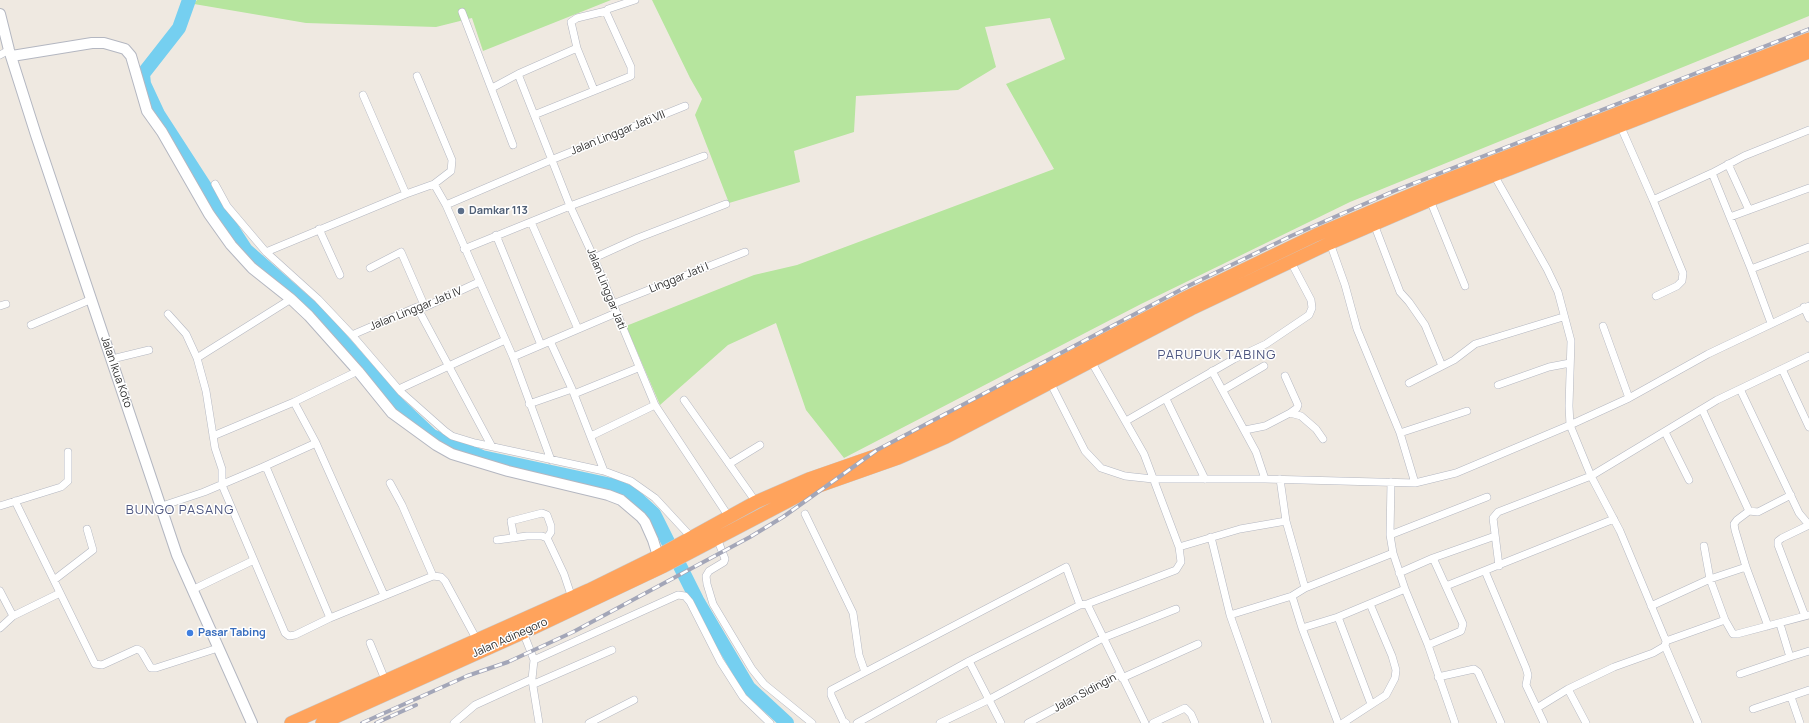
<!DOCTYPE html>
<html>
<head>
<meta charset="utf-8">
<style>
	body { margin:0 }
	canvas { display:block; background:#efe9e1 }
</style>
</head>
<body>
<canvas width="1809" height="723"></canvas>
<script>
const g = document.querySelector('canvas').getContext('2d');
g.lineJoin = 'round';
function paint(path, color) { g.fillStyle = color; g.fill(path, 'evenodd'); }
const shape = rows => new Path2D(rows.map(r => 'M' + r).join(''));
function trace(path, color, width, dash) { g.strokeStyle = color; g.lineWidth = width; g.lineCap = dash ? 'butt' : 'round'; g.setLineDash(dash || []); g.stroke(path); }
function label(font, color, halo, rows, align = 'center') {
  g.font = font + ' Manrope,sans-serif'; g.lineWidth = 3; g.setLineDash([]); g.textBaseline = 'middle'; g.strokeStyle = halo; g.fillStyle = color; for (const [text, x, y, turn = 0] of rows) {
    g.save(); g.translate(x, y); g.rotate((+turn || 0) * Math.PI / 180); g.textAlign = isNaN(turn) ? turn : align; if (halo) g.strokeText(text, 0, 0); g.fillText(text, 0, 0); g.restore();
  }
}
const green = shape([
	[197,0,611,0,483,51,472,18,436,27,306,23,194,4],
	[652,0,1809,0,1809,16,1350,202,1141,304,844,458,806,410,776,323,728,345,660,405,626,326,754,275,797,265,1054,169,1006,84,1065,59,1050,18,985,27,996,67,958,90,856,96,854,132,794,151,800,182,729,203,695,115,702,99,690,78]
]);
const river = shape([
	[189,0,179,28,143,74,144,84,158,114,246,250,320,315,397,403,432,436,482,457,616,486,631,493,654,514,697,600,749,688,787,723]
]);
const street = shape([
	[462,12,513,145],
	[0,55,9,50],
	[518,74,570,206,594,258,655,405,729,517],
	[492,88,518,74,577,48],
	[594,90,577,48,571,22,577,18,606,11],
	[363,95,406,194,434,184,451,171,452,160,417,76],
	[534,115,631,76,631,67,606,12,608,9,635,0],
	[1620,125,1653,200,1683,273,1682,281,1677,286,1656,296],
	[1728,164,1749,210],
	[1712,173,1751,269,1771,323],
	[1494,175,1547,269,1558,292,1571,341,1569,406,1570,425,1591,476,1620,531,1666,641,1665,646,1653,653,1614,667,1568,689,1537,708],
	[215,184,227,206,266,252,318,299,352,335,401,392,445,431,452,436,475,443,604,471,620,477,631,481,655,498,692,538],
	[434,184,446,205,513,357,551,460],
	[1430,200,1465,286],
	[1653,200,1712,173,1744,156,1809,130],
	[446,205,551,160,685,106],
	[1730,217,1809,188],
	[531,222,578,329],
	[1374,224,1400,292,1409,302,1425,325,1442,366],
	[319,229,340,275],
	[496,235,541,345],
	[1330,243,1345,285,1357,329,1400,433,1415,483],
	[464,249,570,206,704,156],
	[266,252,406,194],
	[594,258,638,238,726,204],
	[370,268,401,252,425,307],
	[1751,269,1809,247],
	[613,304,745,252],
	[0,306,6,304],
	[417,307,491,445],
	[1804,307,1809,318],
	[168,314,186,334,197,358,206,391,215,448,222,469,222,485,285,633,289,636,295,635,330,618,433,576,441,577,445,581,478,642],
	[31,325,92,299],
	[1603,326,1629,398],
	[352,335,417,307,425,307,479,282],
	[550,341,572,389,604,471],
	[513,357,616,313],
	[197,358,291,299],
	[112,359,149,350],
	[1782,369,1809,427],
	[358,371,294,402,316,443,384,595],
	[1212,371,1256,452,1265,479],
	[1285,376,1298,405,1297,408,1290,413],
	[1050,382,1085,451,1101,468,1125,476,1153,479,1265,479,1415,483,1456,473,1570,425,1629,398,1708,354,1809,306],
	[1409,383,1454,360,1475,344,1563,317],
	[1498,385,1549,367,1570,363],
	[399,389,505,340],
	[1740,389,1799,513,1809,525],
	[1223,390,1264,366],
	[574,394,638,368],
	[1166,399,1205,479],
	[684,400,756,502],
	[529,404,572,389],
	[1702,409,1749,511,1758,512,1791,495],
	[1126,421,1234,359,1266,344,1309,315,1312,308,1311,300,1291,262],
	[1245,430,1265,426,1290,413,1301,416,1316,429,1323,439],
	[1665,432,1689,480],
	[1400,433,1467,411],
	[213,436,294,402],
	[591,436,655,405],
	[729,464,760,445],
	[263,467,316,443],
	[1280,479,1286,521,1305,588],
	[390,483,402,505,433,576],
	[15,501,95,664,102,665,137,649,141,651,151,668,156,668,218,648],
	[0,506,61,487,68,481,68,452],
	[162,506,204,492,263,467,267,469,330,618],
	[1749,511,1737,520,1734,524,1735,530,1746,567,1768,626],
	[805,514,853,613,859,655,865,672],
	[1390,535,1391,482],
	[1211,537,1230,615,1268,723],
	[514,538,511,521,542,513,547,515,551,526,551,532,547,538],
	[717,538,725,559,724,562,709,571,706,576,707,584,713,604,752,669,764,684,812,723],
	[497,540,527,536,542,536,547,538,564,574,572,598],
	[1704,546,1710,579,1725,620,1733,634,1737,634,1809,615],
	[1179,547,1240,529,1286,521],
	[1499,566,1493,518,1498,512,1591,476,1717,400,1809,356],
	[1485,571,1526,668,1528,675,1526,685,1544,723],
	[1399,573,1433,558,1495,536],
	[54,580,93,550,87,529],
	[1446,586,1614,519],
	[192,590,254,560],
	[0,591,13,616],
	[1292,596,1302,628,1338,723],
	[1087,604,1176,570,1181,562,1179,547,1144,454,1091,361],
	[1651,606,1710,579,1746,567],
	[1230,615,1292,596,1305,588,1393,553],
	[1805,616,1778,545,1778,541,1782,538,1809,525],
	[1338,617,1371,704],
	[1780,624,1790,657,1809,651],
	[0,628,13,616,60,593],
	[1302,628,1338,617,1405,589],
	[1666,641,1725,620],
	[370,643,386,682],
	[1428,645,1461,631,1463,624,1433,558],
	[1665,646,1698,723],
	[534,660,678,595,685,596,690,602,720,661,743,697,770,723],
	[969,661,1001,723],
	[1740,674,1790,657],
	[1438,677,1474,669,1478,672,1501,723],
	[1122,678,1198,644],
	[532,680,539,723],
	[534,684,612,650],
	[1568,689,1586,723],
	[1791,697,1800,723],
	[1753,709,1809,690],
	[454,723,475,705,532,679,534,660,523,632],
	[589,723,634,700],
	[846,723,843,721,831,695,831,690,1066,567,1080,605,1087,604,1145,723],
	[857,723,969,661,1080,605],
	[940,723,988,700,1103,638,1176,609],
	[1028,723,1120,674],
	[1153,723,1185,708,1191,714,1195,723],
	[1343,723,1386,695,1395,678,1396,670,1392,656,1370,604],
	[1455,723,1428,645,1405,589,1393,553,1390,535,1487,497]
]);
const secondary = shape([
	[0,14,9,50,36,135,177,555,252,723],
	[12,56,92,43,104,43,125,49,131,56,147,111,162,132,209,214,231,245,252,268,291,299,309,316,358,371,392,413,436,445,452,454,508,471,608,495,621,500,641,517,645,522,653,540,658,556]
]);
const highway = shape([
	[291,723,589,590,658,556,756,502,809,479,895,449,1187,297,1316,235,1439,183,1809,39],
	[322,723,533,628,664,566,813,488,898,458,946,437,1191,309,1330,243,1430,200,1809,52]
]);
const rail = shape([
	[362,723,467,676,508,662,573,632,750,537,783,517,877,450,1186,287,1291,236,1394,191,1809,29],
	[376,723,416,705]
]);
const markers = [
	[461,211,4,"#5c6f8a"],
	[190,633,4,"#3f7fe0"]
];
const streetNames = [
	["Jalan Linggar Jati VII",618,133,-22],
	["Linggar Jati I",679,278,-22],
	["Jalan Linggar Jati",606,289,68],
	["Jalan Linggar Jati IV",416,309,-22],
	["Jalan Ikua Koto",116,372,71],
	["Jalan Adinegoro",510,638,-24],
	["Jalan Sidingin",1085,693,-28]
];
const serviceNames = [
	["Damkar 113",469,211]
];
const shopNames = [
	["Pasar Tabing",198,633]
];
const quarterNames = [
	["PARUPUK TABING",1217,355],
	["BUNGO PASANG",180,510]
];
paint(green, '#b6e59e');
trace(river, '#75cff0', 14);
trace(street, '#b4b7c1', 8);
trace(secondary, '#b4b7c1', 12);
trace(highway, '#c9c9c9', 14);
trace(street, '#fff', 7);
trace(secondary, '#fff', 10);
trace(highway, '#ffa35c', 13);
trace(rail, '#a3a6b8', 4);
trace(rail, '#fff', 2.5, [8]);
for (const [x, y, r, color] of markers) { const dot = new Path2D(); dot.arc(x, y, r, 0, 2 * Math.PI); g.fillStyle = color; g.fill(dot); trace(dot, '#fff', 1.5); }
label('11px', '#2e2e2e', '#fff', streetNames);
label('bold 11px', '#4e5e75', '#fff', serviceNames, 'left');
label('bold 11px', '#366cbe', '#fff', shopNames, 'left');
g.letterSpacing = '1px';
label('13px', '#4d5680', '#fff', quarterNames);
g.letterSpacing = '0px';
</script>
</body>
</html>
